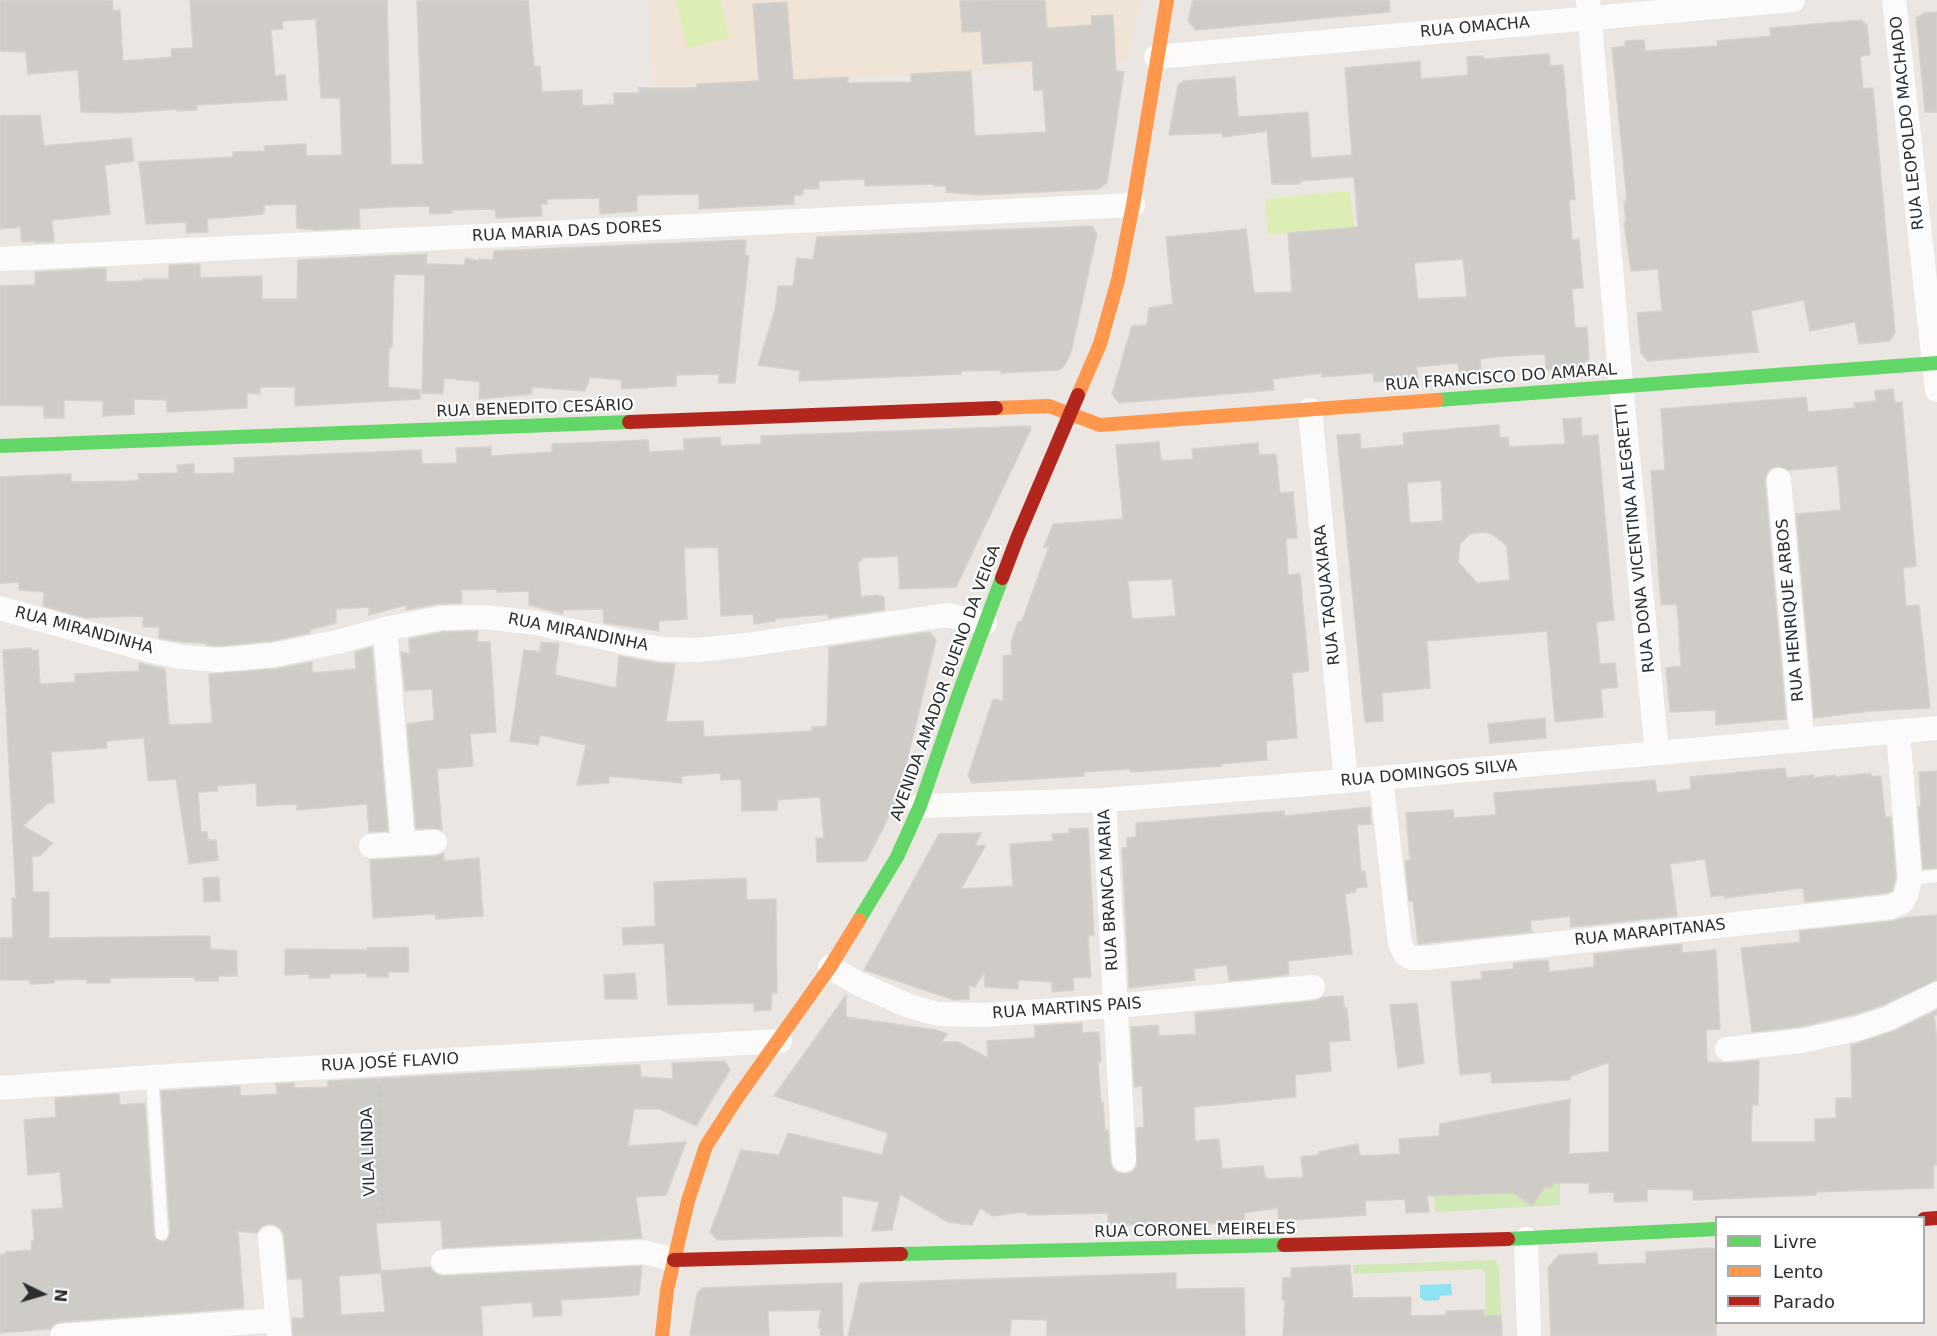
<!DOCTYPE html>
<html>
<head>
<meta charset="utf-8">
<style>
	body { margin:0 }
	#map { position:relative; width:1937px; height:1336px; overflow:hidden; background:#ebe6e1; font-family:"DejaVu Sans",sans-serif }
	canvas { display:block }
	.legend { position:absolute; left:1715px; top:1216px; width:210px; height:108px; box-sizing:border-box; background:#fff; border:2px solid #ababab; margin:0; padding:8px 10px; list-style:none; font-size:18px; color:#2c2c2c }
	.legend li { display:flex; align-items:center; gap:12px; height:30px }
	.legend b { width:30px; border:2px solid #ababab }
	.north { position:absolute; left:12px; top:1264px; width:60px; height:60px; -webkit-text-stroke:4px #fff; paint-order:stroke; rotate:95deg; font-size:16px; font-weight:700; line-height:24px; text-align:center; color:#2c2c2c }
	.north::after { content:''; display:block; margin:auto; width:21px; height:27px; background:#2c2c2c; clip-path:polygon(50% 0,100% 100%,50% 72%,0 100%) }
</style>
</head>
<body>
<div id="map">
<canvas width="1937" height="1336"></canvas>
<ul class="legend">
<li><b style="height:8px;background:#63d668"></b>Livre</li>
<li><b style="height:8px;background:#ff974d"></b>Lento</li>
<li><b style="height:8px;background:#b3261e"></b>Parado</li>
</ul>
<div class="north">N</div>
</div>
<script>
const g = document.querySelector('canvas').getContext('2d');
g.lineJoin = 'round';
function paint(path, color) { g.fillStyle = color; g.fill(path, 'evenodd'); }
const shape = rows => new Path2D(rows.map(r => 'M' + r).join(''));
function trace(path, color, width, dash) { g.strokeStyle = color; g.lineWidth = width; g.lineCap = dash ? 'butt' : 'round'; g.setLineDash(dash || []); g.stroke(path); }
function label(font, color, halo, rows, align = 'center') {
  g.font = font + ' "DejaVu Sans",sans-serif'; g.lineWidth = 4.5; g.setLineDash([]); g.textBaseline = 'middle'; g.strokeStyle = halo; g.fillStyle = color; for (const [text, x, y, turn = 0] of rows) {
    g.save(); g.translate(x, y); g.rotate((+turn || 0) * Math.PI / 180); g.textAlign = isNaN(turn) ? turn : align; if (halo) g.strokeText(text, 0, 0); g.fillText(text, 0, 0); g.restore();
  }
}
const education = shape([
	[650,0,1141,0,1127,60,971,71,653,87]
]);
const green = shape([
	[1552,1183,1560,1183,1560,1205,1435,1212,1434,1195,1516,1193,1521,1188,1552,1187],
	[1495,1260,1499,1267,1502,1336,1485,1336,1485,1273,1482,1269,1354,1274,1353,1265]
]);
const pitch = shape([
	[676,0,720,0,729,38,687,48],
	[1350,191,1354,227,1268,235,1265,199]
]);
const water = shape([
	[1451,1284,1452,1295,1440,1296,1439,1300,1425,1301,1420,1297,1420,1285]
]);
const building = shape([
	[0,0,112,0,113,11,120,10,123,61,172,57,171,49,193,48,190,0,387,0,391,165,423,164,417,0,528,0,534,66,540,66,542,92,582,90,582,106,614,104,614,93,639,93,639,88,697,88,697,84,759,81,753,4,787,2,793,80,848,77,848,83,911,82,911,74,971,71,975,136,1046,132,1043,90,1034,91,1032,61,983,64,981,31,962,32,960,1,1045,0,1047,28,1092,25,1091,16,1113,15,1116,71,1124,72,1107,183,1099,189,979,195,946,192,946,186,934,186,934,184,865,186,865,179,819,181,819,189,803,189,803,195,794,195,794,204,699,209,699,194,637,195,637,211,600,214,599,198,547,199,547,204,541,204,542,216,496,218,495,209,452,210,452,213,430,214,429,206,388,207,359,209,360,228,316,230,297,228,296,204,264,205,264,214,207,219,208,232,187,233,186,222,146,224,139,162,233,157,233,152,265,151,264,146,306,144,306,156,342,155,340,98,321,98,316,19,282,21,283,29,271,30,275,76,285,75,287,100,197,105,197,110,177,111,177,109,123,113,81,112,78,70,28,74,26,52,0,51,0,0],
	[1193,0,1389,0,1390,12,1196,30,1188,21,1193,0],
	[1937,12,1937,112,1925,112,1916,18,1924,13,1937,12],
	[1861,20,1867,25,1870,55,1860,56,1863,89,1873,88,1895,333,1889,341,1859,344,1855,322,1810,331,1804,300,1751,311,1758,352,1648,361,1641,353,1637,313,1662,311,1658,269,1631,271,1624,223,1626,222,1624,201,1627,201,1612,48,1625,46,1625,41,1644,40,1645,51,1718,46,1717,41,1771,36,1770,28,1861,20],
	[1549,54,1550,66,1563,65,1575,199,1569,200,1572,240,1579,239,1583,288,1572,289,1575,328,1587,327,1589,359,1578,368,1546,370,1545,354,1506,356,1480,359,1481,374,1459,375,1458,363,1417,367,1418,379,1374,382,1373,373,1322,377,1322,373,1273,379,1274,390,1119,403,1112,394,1132,326,1147,325,1149,308,1173,304,1166,237,1246,229,1254,293,1292,292,1288,233,1358,227,1354,177,1301,181,1299,184,1272,184,1267,131,1223,137,1222,133,1169,135,1178,85,1184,81,1235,77,1238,117,1308,112,1311,158,1352,155,1345,68,1420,61,1421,79,1468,75,1467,57,1483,56,1483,59,1549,54],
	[1463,259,1467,297,1418,299,1414,263,1463,259],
	[40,115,44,146,131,138,134,161,105,165,110,214,52,220,54,242,35,243,35,241,22,242,20,227,0,229,0,116,40,115],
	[1092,226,1097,234,1071,352,1065,365,1059,370,1001,373,1001,370,961,371,961,374,799,381,800,371,758,365,775,310,778,286,793,286,797,258,813,260,817,237,1092,226],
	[746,240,745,254,749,256,735,383,718,383,719,374,676,375,676,386,621,389,622,380,590,377,585,391,532,387,532,394,479,399,480,382,444,378,443,394,422,393,425,275,394,274,392,348,389,348,388,387,420,390,420,399,295,406,295,387,260,387,260,394,247,393,247,408,167,412,167,400,134,399,134,414,103,416,103,401,64,400,64,418,44,418,44,406,0,405,0,286,35,285,35,272,106,268,106,282,143,281,143,279,169,279,169,265,200,264,200,278,262,276,262,299,297,299,298,260,427,254,426,264,464,265,466,258,479,261,479,259,493,260,494,251,746,240],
	[1893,389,1895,403,1902,402,1916,566,1903,568,1906,606,1919,605,1930,708,1870,711,1814,718,1796,514,1841,510,1837,466,1789,470,1778,466,1770,469,1766,475,1765,481,1786,719,1716,725,1716,710,1670,712,1666,668,1681,666,1677,604,1661,605,1656,537,1651,471,1665,470,1661,409,1806,397,1808,412,1855,408,1854,403,1876,401,1875,391,1893,389],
	[1581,418,1582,436,1598,435,1614,620,1596,622,1600,664,1615,663,1618,687,1601,689,1603,717,1555,722,1547,631,1427,641,1430,688,1382,693,1383,721,1365,722,1337,435,1360,434,1361,449,1404,445,1403,433,1499,425,1500,438,1508,437,1509,447,1565,444,1563,419,1581,418],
	[1441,480,1443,521,1410,523,1407,483,1441,480],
	[1483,532,1492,534,1507,546,1510,580,1477,583,1458,562,1460,544,1470,534,1483,532],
	[1029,426,1031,429,956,587,900,589,898,556,862,558,862,561,858,562,861,597,876,595,884,597,884,610,828,618,828,614,775,619,775,621,754,624,753,614,721,616,718,547,684,548,687,619,659,621,659,631,604,623,603,609,563,610,563,614,529,605,529,591,497,592,497,589,461,590,462,603,438,604,406,610,406,605,369,615,369,607,336,609,336,623,310,630,310,633,272,641,218,646,206,645,206,643,181,642,159,638,159,627,143,627,143,616,86,618,43,606,44,592,19,590,19,582,0,583,0,477,71,474,71,482,127,481,139,480,138,474,178,473,177,465,194,464,194,474,235,473,234,458,421,450,422,464,457,463,456,448,491,447,491,456,552,452,552,444,648,440,649,452,684,450,684,439,720,437,721,446,761,444,761,436,1029,426],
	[1159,442,1161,461,1193,459,1192,449,1258,443,1259,455,1276,454,1280,493,1293,492,1297,538,1286,539,1288,575,1300,574,1309,671,1292,673,1297,738,1266,741,1267,760,1221,764,1221,766,1131,772,1130,769,1084,772,1084,776,972,783,968,775,993,699,1003,701,1003,656,1012,655,1011,643,1018,622,1022,621,1049,547,1044,547,1053,524,1123,519,1116,445,1159,442],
	[1172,579,1176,616,1132,619,1128,581,1172,579],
	[478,631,477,642,490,642,496,732,470,734,473,766,437,769,442,830,434,828,416,829,407,724,434,720,432,689,405,691,401,652,410,654,409,639,443,632,478,631],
	[929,632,936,640,898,799,866,861,817,862,816,838,824,838,820,797,777,800,777,810,742,811,741,779,721,780,720,773,681,776,682,783,609,776,609,783,577,785,586,745,540,735,538,745,510,741,524,650,540,652,541,642,559,644,555,675,616,688,619,656,657,663,675,664,666,722,703,721,704,737,812,731,812,727,827,726,829,647,929,632],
	[372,647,388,831,369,832,367,804,297,810,297,804,257,806,256,783,217,786,218,791,198,792,201,832,207,832,208,840,216,840,218,860,189,864,176,779,148,781,144,738,106,741,107,748,51,752,54,803,48,803,23,826,53,843,40,856,32,856,33,892,49,892,49,938,210,936,210,949,237,951,237,976,218,976,218,981,195,981,195,977,110,978,110,983,87,983,87,979,54,980,54,983,30,984,30,980,0,980,0,938,13,938,12,898,16,898,3,650,31,648,31,651,38,650,40,684,75,682,75,674,139,671,139,663,165,669,169,725,212,723,209,674,275,669,312,662,312,673,356,669,355,652,372,647],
	[1545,718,1546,738,1490,743,1488,724,1545,718],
	[1785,768,1787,778,1813,775,1813,778,1835,775,1836,777,1871,773,1871,777,1881,776,1885,817,1891,817,1896,878,1892,891,1887,893,1805,902,1803,888,1725,898,1724,895,1711,897,1705,859,1670,864,1677,916,1571,927,1570,916,1530,921,1532,932,1418,944,1413,901,1409,901,1405,861,1410,860,1406,813,1453,810,1454,818,1496,815,1494,793,1655,780,1657,793,1691,789,1690,777,1785,768],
	[1937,771,1937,868,1923,869,1918,807,1921,806,1919,772,1937,771],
	[1370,807,1371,824,1357,825,1361,871,1365,871,1367,887,1356,888,1356,892,1345,894,1352,954,1288,961,1289,974,1277,976,1229,981,1227,965,1194,969,1195,980,1129,988,1122,848,1127,848,1127,838,1136,837,1136,823,1284,811,1284,816,1370,807],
	[1088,828,1094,935,1088,936,1091,977,1073,978,1074,990,1052,992,1052,982,1018,980,1018,989,985,987,984,972,975,987,969,986,969,999,954,1000,864,970,939,834,981,833,975,846,986,845,961,889,1013,886,1010,844,1053,841,1052,834,1069,833,1069,829,1088,828],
	[444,853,444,861,479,858,483,916,436,919,435,914,373,918,370,860,436,856,444,853],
	[219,877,220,901,204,902,203,878,219,877],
	[746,878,747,900,776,899,777,993,772,993,771,1010,754,1011,754,1003,668,1005,664,943,623,945,622,928,655,926,654,882,746,878],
	[1937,915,1937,980,1883,1005,1856,1014,1799,1027,1752,1032,1741,948,1800,942,1799,931,1893,921,1902,918,1937,915],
	[1682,944,1682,953,1716,950,1720,1029,1706,1030,1707,1062,1729,1063,1759,1060,1758,1105,1752,1105,1751,1142,1815,1142,1815,1119,1836,1118,1836,1098,1852,1098,1851,1045,1894,1031,1937,1010,1937,1015,1934,1015,1937,1041,1937,1165,1934,1165,1933,1188,1816,1192,1816,1195,1693,1200,1693,1190,1647,1189,1647,1201,1614,1202,1614,1192,1589,1193,1589,1183,1552,1183,1552,1187,1544,1188,1532,1206,1513,1193,1427,1196,1429,1212,1406,1213,1405,1199,1365,1201,1366,1215,1278,1221,1278,1208,1244,1213,1245,1223,1108,1225,1108,1213,1029,1215,1024,1212,993,1216,980,1208,972,1225,948,1222,900,1194,892,1230,872,1231,879,1202,842,1196,842,1236,717,1240,710,1232,741,1150,779,1155,788,1133,882,1155,888,1133,774,1096,846,995,846,1017,936,1030,947,1034,941,1042,958,1042,988,1058,987,1041,1035,1038,1035,1026,1082,1023,1082,1033,1099,1032,1101,1062,1098,1062,1101,1103,1103,1103,1105,1130,1108,1130,1110,1161,1112,1167,1117,1172,1124,1174,1132,1172,1137,1166,1136,1128,1144,1127,1142,1086,1134,1087,1131,1027,1158,1025,1159,1036,1196,1034,1195,1013,1314,1001,1325,997,1343,996,1344,1008,1347,1008,1350,1040,1329,1042,1331,1071,1295,1075,1296,1097,1194,1107,1195,1141,1219,1139,1222,1169,1263,1166,1265,1177,1267,1177,1267,1179,1303,1177,1301,1157,1319,1155,1318,1152,1358,1144,1360,1156,1400,1154,1399,1139,1439,1136,1440,1124,1570,1099,1569,1154,1609,1152,1609,1062,1571,1076,1570,1080,1492,1083,1491,1072,1460,1075,1451,982,1482,979,1481,972,1514,969,1513,963,1548,960,1549,972,1594,967,1594,954,1682,944],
	[408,947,409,972,388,972,388,977,367,977,367,973,330,974,330,978,309,978,309,974,285,975,285,949,367,950,367,948,408,947],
	[635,973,637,999,605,999,604,975,635,973],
	[1417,1003,1424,1063,1398,1068,1390,1005,1417,1003],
	[725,1061,730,1070,696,1126,660,1109,634,1109,628,1146,686,1142,666,1195,636,1197,642,1238,443,1248,441,1220,376,1223,381,1271,430,1267,436,1274,444,1276,642,1266,639,1295,561,1300,562,1315,533,1317,532,1302,481,1306,483,1336,293,1336,292,1318,304,1318,302,1279,288,1279,284,1236,281,1229,275,1225,269,1224,261,1227,257,1233,238,1231,244,1308,61,1322,55,1324,50,1329,0,1333,0,1255,6,1254,6,1252,32,1250,31,1241,34,1241,32,1210,63,1208,60,1172,28,1175,24,1120,56,1117,55,1098,119,1094,120,1105,145,1103,154,1235,156,1239,162,1242,167,1240,170,1233,161,1091,240,1086,240,1096,277,1094,276,1084,294,1083,294,1088,328,1087,328,1081,632,1065,640,1065,641,1077,673,1079,672,1063,725,1061],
	[381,1273,385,1312,341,1315,339,1276,381,1273],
	[1708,1248,1716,1249,1716,1336,1551,1336,1548,1268,1559,1255,1597,1253,1598,1265,1646,1263,1646,1252,1708,1248],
	[1350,1265,1353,1298,1411,1297,1411,1316,1446,1315,1446,1311,1484,1310,1484,1316,1501,1315,1502,1336,1283,1336,1285,1300,1282,1300,1283,1278,1291,1278,1291,1268,1350,1265],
	[1176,1273,1176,1289,1244,1288,1245,1336,1047,1336,1047,1320,1011,1319,1010,1336,848,1336,860,1283,1176,1273],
	[842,1283,843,1336,820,1336,821,1329,818,1328,821,1310,768,1311,769,1336,690,1336,697,1293,702,1288,842,1283]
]);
const path = shape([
	[379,1085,383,1218]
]);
const lane = shape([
	[1910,879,1937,876],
	[152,1077,162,1234]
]);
const street = shape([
	[1588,0,1621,385,1657,753],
	[1894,0,1937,390],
	[1156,57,1793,0],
	[0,259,1133,205],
	[1310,410,1346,781],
	[1779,480,1802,740],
	[0,608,148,650,182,657,218,660,274,655,337,642,385,629,441,618,486,617,536,623,633,644,662,649,697,650,746,645,946,615,985,623],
	[385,629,403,844],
	[1381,778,1400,944,1405,954,1412,958,1425,958,1891,907,1902,902,1906,895,1910,879,1898,732],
	[1104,800,1124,1160],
	[920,806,1104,800,1346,781,1937,728],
	[371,846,435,842],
	[830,967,859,984,909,1006,938,1014,984,1015,1116,1006,1313,987],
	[1727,1049,1801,1041,1860,1028,1889,1018,1937,994],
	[0,1088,152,1077,780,1041],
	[270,1238,279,1334],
	[1526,1239,1529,1336],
	[443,1262,644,1252,674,1260],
	[62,1336,278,1320]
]);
const fast = shape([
	[1437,400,1937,363],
	[0,446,629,422],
	[859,920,897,857,920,806,959,693,1002,578],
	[1508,1239,1716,1229],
	[901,1254,1284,1245]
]);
const slow = shape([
	[1078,395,1100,344,1118,280,1133,205,1167,0],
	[996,408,1049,406,1100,425,1437,400],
	[662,1336,667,1290,688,1201,706,1146,737,1098,830,967,859,920]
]);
const jam = shape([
	[629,422,996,408],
	[1002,578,1018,536,1078,395],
	[1924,1219,1937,1218],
	[1284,1245,1508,1239],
	[674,1260,901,1254]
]);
const streetNames = [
	["RUA OMACHA",1475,28,-5],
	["RUA LEOPOLDO MACHADO",1908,123,-96],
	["RUA MARIA DAS DORES",567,232,-3],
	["RUA FRANCISCO DO AMARAL",1501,378,-4],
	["RUA BENEDITO CESÁRIO",535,409,-2],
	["RUA DONA VICENTINA ALEGRETTI",1636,538,-96],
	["RUA TAQUAXIARA",1328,595,-96],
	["RUA HENRIQUE ARBOS",1791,610,-95],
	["RUA MIRANDINHA",84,631,15],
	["RUA MIRANDINHA",578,633,11],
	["AVENIDA AMADOR BUENO DA VEIGA",946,683,-70],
	["RUA DOMINGOS SILVA",1429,774,-5],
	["RUA BRANCA MARIA",1109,890,-93],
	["RUA MARAPITANAS",1650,933,-6],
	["RUA MARTINS PAIS",1067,1009,-4],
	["RUA JOSÉ FLAVIO",390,1063,-3],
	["VILA LINDA",369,1152,-92],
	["RUA CORONEL MEIRELES",1195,1231,-1]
];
paint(education, '#efe4d5');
paint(green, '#d0e9b7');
paint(pitch, '#ddeeb4');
paint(water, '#8ee2f4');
paint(building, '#cfccc8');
trace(building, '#d6d2cd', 1.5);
trace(path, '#c8c8c7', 4, [4.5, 3]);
trace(lane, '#fcfbfa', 12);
trace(street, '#fcfbfa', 24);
trace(fast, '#63d668', 14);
trace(slow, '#ff974d', 14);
trace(jam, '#b3261e', 14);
label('16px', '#2c2c2c', '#fff', streetNames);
</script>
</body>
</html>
